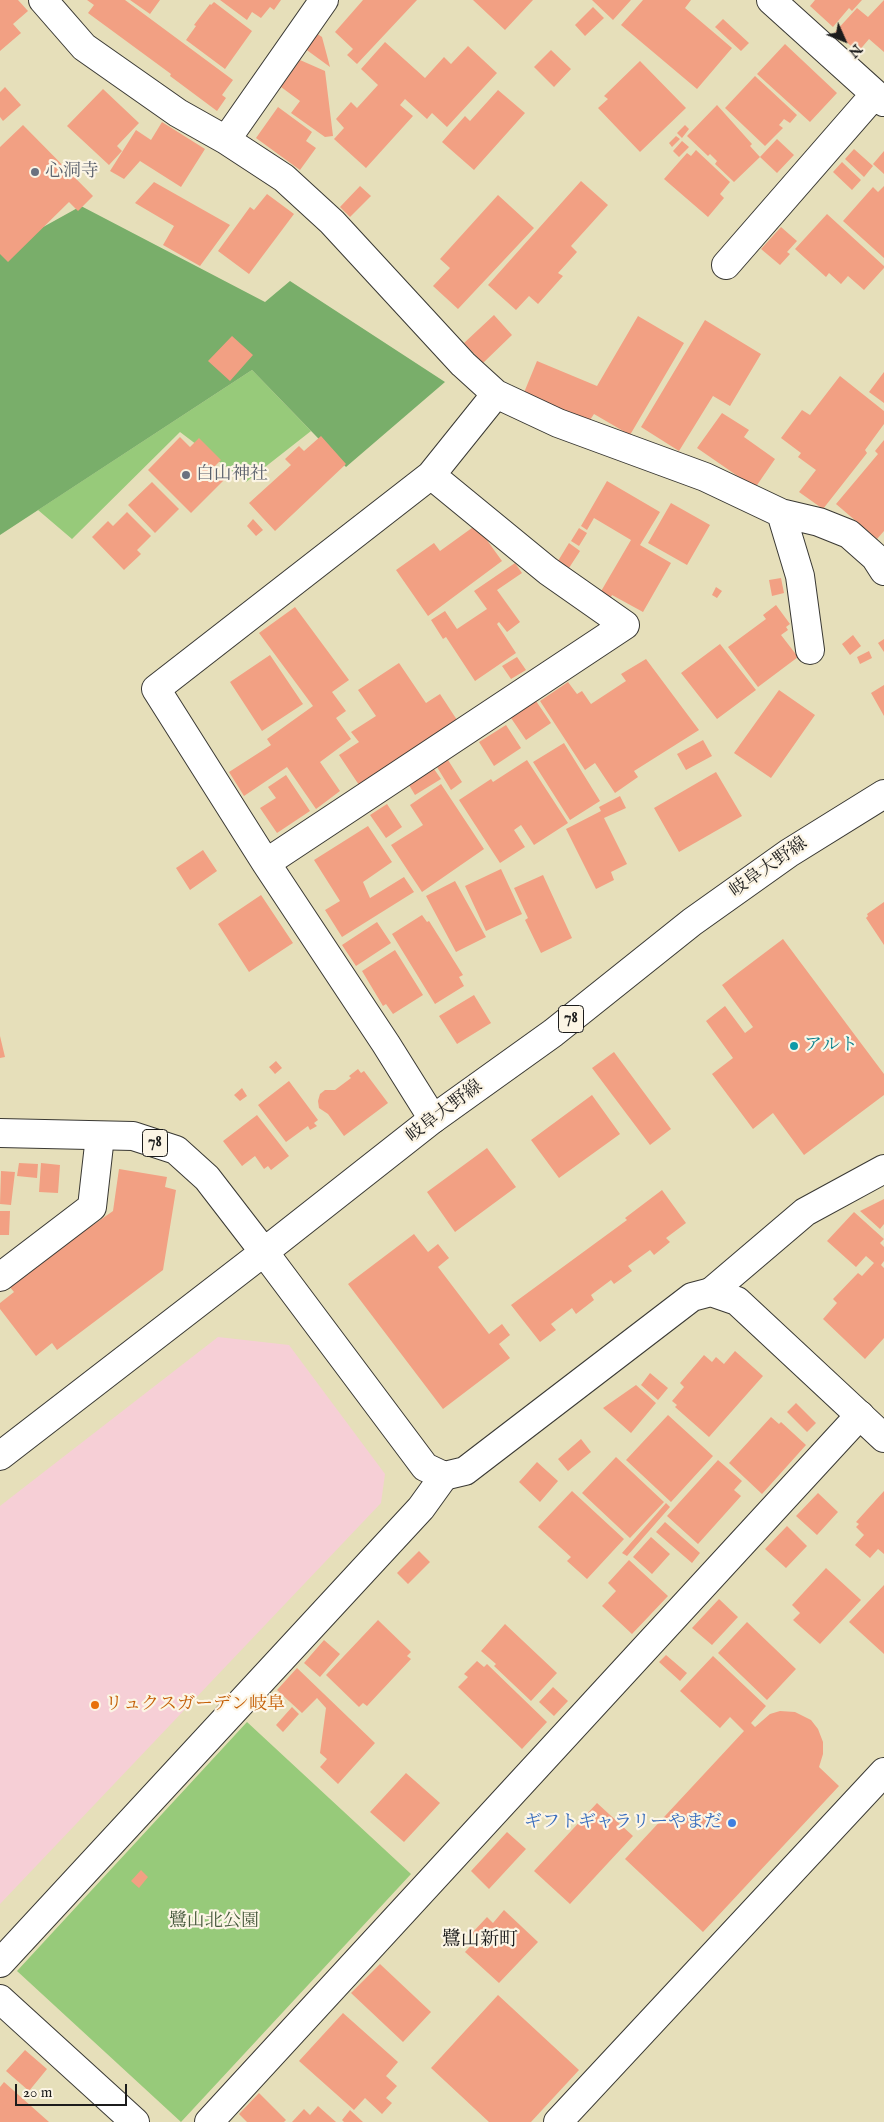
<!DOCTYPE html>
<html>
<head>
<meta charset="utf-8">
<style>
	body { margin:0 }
	#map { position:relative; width:884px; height:2122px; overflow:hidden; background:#e6dfba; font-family:"IM FELL English",serif }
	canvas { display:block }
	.north { position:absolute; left:819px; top:15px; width:50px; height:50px; -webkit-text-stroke:4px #fcf5e5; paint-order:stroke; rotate:134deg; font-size:14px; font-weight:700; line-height:20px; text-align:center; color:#1c1c1c }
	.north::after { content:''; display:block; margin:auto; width:18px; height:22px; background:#1c1c1c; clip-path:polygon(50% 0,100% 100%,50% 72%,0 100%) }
	.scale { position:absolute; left:15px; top:2084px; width:112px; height:22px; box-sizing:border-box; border:2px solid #1c1c1c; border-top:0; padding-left:6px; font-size:15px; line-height:18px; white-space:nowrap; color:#1c1c1c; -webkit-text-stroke:4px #fcf5e5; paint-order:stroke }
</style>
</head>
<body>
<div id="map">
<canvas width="884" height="2122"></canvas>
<div class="north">N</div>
<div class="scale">20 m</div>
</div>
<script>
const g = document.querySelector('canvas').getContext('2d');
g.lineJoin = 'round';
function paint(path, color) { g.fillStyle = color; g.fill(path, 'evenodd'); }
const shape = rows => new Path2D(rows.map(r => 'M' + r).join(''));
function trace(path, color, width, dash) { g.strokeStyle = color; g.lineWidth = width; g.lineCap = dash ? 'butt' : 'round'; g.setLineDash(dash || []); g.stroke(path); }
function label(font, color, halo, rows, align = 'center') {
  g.font = font + ' "IM FELL English","Noto Serif JP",serif'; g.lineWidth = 4.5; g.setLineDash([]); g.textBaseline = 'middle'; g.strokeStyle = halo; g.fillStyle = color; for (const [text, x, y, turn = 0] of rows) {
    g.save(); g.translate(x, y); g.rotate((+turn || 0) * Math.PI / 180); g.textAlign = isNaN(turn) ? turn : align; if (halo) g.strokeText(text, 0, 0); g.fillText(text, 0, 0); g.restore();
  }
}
const built = shape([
	[218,1337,289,1345,385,1474,381,1503,0,1904,0,1506]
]);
const green = shape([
	[252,370,311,431,246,482,180,432,72,539,38,510],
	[247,1722,411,1874,181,2122,17,1971]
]);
const forest = shape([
	[81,206,265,302,290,281,445,382,346,467,252,370,0,535,0,251]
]);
const building = shape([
	[0,0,18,0,28,11,13,24,21,33,0,51],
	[87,0,125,0,233,80,222,95,226,98,217,111,170,76,171,74,88,13,94,5],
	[130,0,160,0,150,14],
	[220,0,281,0,274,10,270,7,261,18,252,12,247,20],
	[363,0,417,0,357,64,347,55,353,49,335,32],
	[473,0,533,0,505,30],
	[592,0,631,0,613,20],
	[643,0,691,0,685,8,732,48,697,89,621,25],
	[815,0,862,0,852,11,849,8,833,27,810,6],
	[884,0,884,52,869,39,858,52,835,32,857,8,868,17],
	[214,2,252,31,225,69,186,40,196,26,194,25,210,4,211,5],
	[593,7,604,18,585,36,575,25],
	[723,19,749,43,741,51,715,27],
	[316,33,322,37,330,67,304,48],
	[385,42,425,78,444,57,451,64,468,46,497,73,447,127,432,113,427,119,405,99,400,105,413,116,366,168,334,139,344,128,336,119,351,102,357,108,378,85,361,69],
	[785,44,837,93,810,122,757,74],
	[551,50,571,69,554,87,534,67],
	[300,60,325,71,333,136,325,137,291,113,300,101,281,87],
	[640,61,686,108,640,152,598,108,608,99,604,96],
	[755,76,797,115,790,123,784,119,779,125,783,128,765,146,725,108],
	[5,87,21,105,3,121,0,117,0,92],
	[103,89,139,123,117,146,122,151,109,165,67,126],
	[498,90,525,113,474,170,442,142,465,116,470,121],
	[717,105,752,144,750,146,760,157,777,139,794,155,777,173,760,157,734,182,715,164,717,161,710,154,708,156,687,136],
	[278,107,312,132,306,141,316,148,300,170,256,138],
	[162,122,205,149,181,187,140,161,124,179,110,171,136,130,151,140],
	[23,125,93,196,78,211,69,202,8,262,0,254,0,147],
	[685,125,689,129,682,138,677,133],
	[676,136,680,139,672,147,669,143],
	[682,141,689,147,679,157,673,151],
	[854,149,873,166,864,177,845,159],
	[696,150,730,182,720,194,724,198,708,217,664,179,687,153,691,156],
	[884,151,884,174,873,164],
	[842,162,861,180,852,190,833,172],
	[581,181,608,205,571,246,577,252,558,273,563,276,538,304,529,296,516,310,488,285],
	[154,182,230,225,200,266,163,245,174,226,135,203],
	[360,186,371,196,350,217,340,207],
	[884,186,884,258,843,221,873,187,878,192],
	[267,194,294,214,249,274,218,251,250,207,254,210],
	[498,195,534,228,458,309,433,286,450,268,440,259],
	[827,214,884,266,884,268,864,290,848,276,841,284,829,273,826,277,795,249],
	[781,227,797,241,787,252,790,254,780,265,761,249],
	[494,315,512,335,483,363,464,343],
	[638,316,684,343,630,435,594,414,588,423,523,395,537,361,597,386],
	[705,320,761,354,730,406,713,396,679,451,641,427],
	[232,336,253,355,230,381,208,361],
	[884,372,884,403,869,392],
	[840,376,884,411,884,424,865,450,867,453,823,509,799,492,816,470,798,457,801,453,781,438,802,410,810,415],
	[722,413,749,430,744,437,775,459,755,488,697,448],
	[321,436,346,464,275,531,249,503,291,465,285,459,299,446,304,451],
	[180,437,190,447,199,438,221,460,213,468,225,479,191,513,148,470],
	[884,440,884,531,877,539,836,504,878,454,875,451],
	[607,481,660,512,640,545,671,563,643,612,612,595,610,599,600,593,631,540,594,518,587,530,581,526],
	[152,482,179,509,155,533,128,505],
	[671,503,710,525,687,565,648,543],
	[127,512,151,536,137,550,141,554,124,570,92,537,108,521,113,526],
	[253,519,263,530,256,536,247,526],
	[476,525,502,561,428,616,396,570,434,543,440,551],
	[579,528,587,533,579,546,571,541],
	[569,543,580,551,569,568,558,561],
	[515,563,522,573,497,590,520,622,507,632,499,622,497,624,516,653,475,681,446,637,443,639,431,620,445,611,457,629,487,609,474,591],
	[781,578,784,593,772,596,769,580],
	[716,587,722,591,717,598,712,595],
	[776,605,790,624,786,627,788,630,781,635,798,657,758,687,728,647,766,619,763,615],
	[295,607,349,680,332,692,346,711,336,718,351,739,320,762,340,791,316,809,287,767,244,796,229,772,271,745,267,739,313,706,259,633],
	[853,635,861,646,850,655,842,644],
	[884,639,884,652,878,643],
	[720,644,756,690,717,719,681,673],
	[869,651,872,658,860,664,857,657],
	[270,655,303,704,262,731,230,682],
	[517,657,526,670,511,679,502,666],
	[646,659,699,730,634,771,638,777,615,793,595,763,585,770,540,701,568,682,577,694,582,691,591,704,626,681,621,674],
	[399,663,426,703,440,694,457,720,359,785,339,755,359,742,351,732,376,716,358,690],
	[884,685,884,716,871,693],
	[779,690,815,715,771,778,734,753],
	[536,701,551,723,526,740,511,718],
	[506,725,521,748,494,766,479,742],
	[703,740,712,756,686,770,677,754],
	[564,743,600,801,570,820,533,762],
	[448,760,462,782,451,790,437,767],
	[527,760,568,823,534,845,521,825,514,830,525,847,500,863,459,800,491,779,493,782],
	[434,769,441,779,415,795,409,785],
	[716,772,742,816,679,852,654,808],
	[286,775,310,811,277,833,260,808,276,798,268,787],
	[441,784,484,849,422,892,391,845,423,825,410,805],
	[620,796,626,808,604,818,627,864,611,872,614,880,596,889,566,829,601,811,599,807],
	[387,804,402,827,386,838,370,815],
	[368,826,392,862,363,882,370,898,404,877,414,892,342,937,325,910,340,901,314,860],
	[203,850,217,871,190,890,176,868],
	[501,869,522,914,486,931,465,886],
	[543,875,572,938,541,953,525,920,528,918,514,888],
	[455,881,486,937,456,952,426,896],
	[261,895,293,943,249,972,218,924],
	[884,902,884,945,866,918,868,916,867,914],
	[422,915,427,922,429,921,463,975,459,977,464,986,435,1004,392,934],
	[377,922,391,943,356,966,342,945],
	[783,939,884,1074,884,1095,804,1155,773,1113,753,1129,712,1074,733,1058,706,1021,725,1006,745,1033,753,1027,722,985],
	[395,950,423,995,393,1014,386,1004,383,1006,362,971],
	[474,995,491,1023,457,1044,439,1016],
	[0,1036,5,1057,0,1058],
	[614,1052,671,1129,650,1145,592,1068],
	[276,1061,282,1068,275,1074,269,1067],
	[358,1069,361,1073,364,1071,388,1103,344,1136,328,1114,319,1108,318,1101,320,1094,325,1090,335,1090,351,1078,349,1076],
	[289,1081,318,1120,314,1123,317,1126,310,1130,308,1126,286,1142,258,1105],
	[242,1088,247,1096,240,1101,234,1095],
	[592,1095,620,1134,559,1178,531,1140],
	[257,1115,289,1156,271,1170,268,1166,264,1169,255,1156,242,1166,223,1141],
	[487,1148,516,1187,455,1232,427,1192],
	[19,1163,38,1164,37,1178,17,1176],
	[41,1163,60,1165,58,1193,39,1192],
	[119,1169,167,1177,165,1187,176,1190,163,1270,57,1350,52,1343,36,1356,0,1309,0,1303,14,1292,9,1286,92,1223,93,1225,113,1211],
	[1,1171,15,1172,11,1205,0,1204],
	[662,1190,686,1223,666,1238,670,1242,654,1255,650,1250,628,1266,632,1271,614,1284,611,1280,591,1295,594,1300,576,1314,572,1308,551,1324,556,1330,540,1342,511,1305,627,1220,625,1218],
	[884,1199,884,1224,880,1229,860,1211],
	[0,1211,10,1211,9,1235,0,1235],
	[854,1212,884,1239,880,1243,884,1247,884,1261,881,1265,884,1268,884,1338,865,1359,823,1319,837,1303,833,1299,858,1273,862,1276,874,1263,866,1256,856,1267,827,1241],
	[414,1234,428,1252,438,1244,449,1258,438,1267,489,1334,502,1324,510,1335,499,1344,510,1358,443,1409,348,1284],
	[735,1351,763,1376,709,1437,675,1407,677,1405,672,1401,684,1387,680,1383,704,1355,712,1362,716,1357,724,1364],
	[650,1373,668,1388,658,1400,641,1385],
	[636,1385,656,1403,631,1433,603,1408],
	[796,1403,816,1423,807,1432,787,1412],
	[668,1415,713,1456,671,1502,626,1460],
	[771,1417,779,1424,781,1422,806,1445,762,1494,729,1463],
	[581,1439,591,1452,568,1471,558,1459],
	[616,1457,664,1502,630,1538,582,1493],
	[718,1460,742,1481,734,1490,741,1496,698,1544,667,1516],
	[537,1462,558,1481,540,1502,519,1482],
	[572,1491,624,1539,587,1579,567,1561,571,1557,538,1527],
	[884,1491,884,1554,878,1549,870,1558,855,1545,864,1535,856,1527,859,1524,856,1522],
	[818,1493,838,1512,817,1535,796,1516],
	[666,1503,670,1507,627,1556,622,1553],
	[665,1522,700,1553,692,1563,656,1532],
	[787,1526,807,1546,786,1568,765,1549],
	[651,1537,670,1554,652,1574,633,1557],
	[419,1551,430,1562,408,1584,397,1573],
	[629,1560,668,1596,632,1634,602,1606,616,1591,608,1583],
	[826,1568,861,1600,820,1644,793,1620,800,1613,792,1605],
	[884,1585,884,1654,849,1622],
	[719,1599,738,1617,712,1645,692,1628],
	[378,1620,411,1652,407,1656,411,1659,367,1706,363,1703,359,1707,326,1675],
	[747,1622,796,1669,767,1700,718,1653],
	[505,1624,557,1673,531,1701,494,1666,496,1664,481,1651],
	[324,1640,340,1654,320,1677,304,1663],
	[666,1655,687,1673,680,1681,659,1662],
	[713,1656,766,1706,751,1723,755,1727,770,1714,780,1711,795,1712,811,1720,818,1729,823,1742,823,1754,819,1767,839,1786,703,1932,625,1859,744,1731,730,1717,720,1728,680,1691],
	[477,1661,484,1667,487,1664,547,1722,522,1749,458,1687,468,1677,464,1674],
	[297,1668,375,1743,338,1784,320,1767,327,1759,320,1753,326,1708,317,1698,302,1713,277,1690],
	[553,1687,568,1701,554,1716,539,1702],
	[292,1707,299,1714,283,1732,276,1725],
	[406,1773,440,1803,404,1842,370,1812],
	[597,1803,633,1836,570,1904,534,1871],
	[507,1832,526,1849,489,1889,471,1871],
	[141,1870,148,1877,139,1888,131,1881],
	[504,1910,538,1942,499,1983,465,1952,477,1939,472,1933,487,1917,493,1923],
	[380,1964,431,2012,403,2042,351,1993],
	[498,1995,579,2070,531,2122,489,2122,431,2068],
	[343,2013,398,2062,386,2076,397,2086,386,2098,392,2103,382,2114,365,2098,354,2110,299,2061],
	[25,2050,47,2069,29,2091,6,2071],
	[4,2082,49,2122,0,2122,0,2087],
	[259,2093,286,2120,284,2122,247,2122,239,2114],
	[318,2106,336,2122,292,2122,304,2109,310,2115],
	[350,2110,363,2122,344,2122,342,2120]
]);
const street = shape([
	[43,0,84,47,178,113,226,140,284,178,332,222,463,364,496,394,558,423,705,477,781,513,819,522,849,534,875,557,884,571],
	[771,0,884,102],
	[226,140,324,0],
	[726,265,875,94],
	[781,513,800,576,810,650],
	[266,863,625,625,548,571,431,475],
	[433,1119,386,1044,266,863,156,689,431,475,496,394],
	[0,1277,92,1207,100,1136],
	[711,1292,805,1212,884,1169],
	[0,1963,421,1508,444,1476],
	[0,1999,135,2122],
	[209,2122,860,1415],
	[558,2122,884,1772]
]);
const secondary = shape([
	[0,1456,264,1252,425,1467,444,1476,465,1471,692,1297,711,1292,737,1301,884,1438]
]);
const primary = shape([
	[0,1133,133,1136,176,1150,207,1178,264,1252,433,1119,553,1033,692,922,789,853,884,794]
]);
const markers = [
	[35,172,5,"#6b7280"],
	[186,475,5,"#6b7280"],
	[794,1046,5,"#0f9aa8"],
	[95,1705,5,"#e8710a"],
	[732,1823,5,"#3f7fe0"]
];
const shields = [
	[571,1019,25],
	[155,1143,25]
];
const shieldNames = [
	["78",571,1019],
	["78",155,1143]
];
const worshipNames = [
	["心洞寺",45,172],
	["白山神社",196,475]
];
const streetNames = [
	["岐阜大野線",769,868,-35],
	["岐阜大野線",445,1112,-37]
];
const cultureNames = [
	["アルト",804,1046]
];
const foodNames = [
	["リュクスガーデン岐阜",105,1705]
];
const shopNames = [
	["ギフトギャラリーやまだ",722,1823]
];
const parkNames = [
	["鷺山北公園",214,1922]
];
const neighbourhoodNames = [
	["鷺山新町",480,1941]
];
paint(built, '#f6cfd6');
paint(green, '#97ca7a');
paint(forest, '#79ae6a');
paint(building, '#f2a083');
trace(street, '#3a3934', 30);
trace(secondary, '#3a3934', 30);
trace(primary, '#3a3934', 30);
trace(street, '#fff', 28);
trace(secondary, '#fff', 28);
trace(primary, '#fff', 28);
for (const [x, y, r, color] of markers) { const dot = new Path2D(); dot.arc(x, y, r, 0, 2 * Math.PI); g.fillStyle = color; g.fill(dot); trace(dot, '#fcf5e5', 2); }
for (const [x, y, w] of shields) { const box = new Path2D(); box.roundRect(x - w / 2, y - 13.5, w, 27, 4); g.fillStyle = '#fcf5e5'; g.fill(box); trace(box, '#1c1c1c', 1); }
label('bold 16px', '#1c1c1c', null, shieldNames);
label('18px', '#5b616d', '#fcf5e5', worshipNames, 'left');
label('18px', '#1c1c1c', '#fcf5e5', streetNames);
label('18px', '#0d838f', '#fcf5e5', cultureNames, 'left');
label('18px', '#c56008', '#fcf5e5', foodNames, 'left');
label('18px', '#366cbe', '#fcf5e5', shopNames, 'right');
label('18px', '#47593d', '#fcf5e5', parkNames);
label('19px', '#1c1c1c', '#fcf5e5', neighbourhoodNames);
</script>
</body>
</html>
